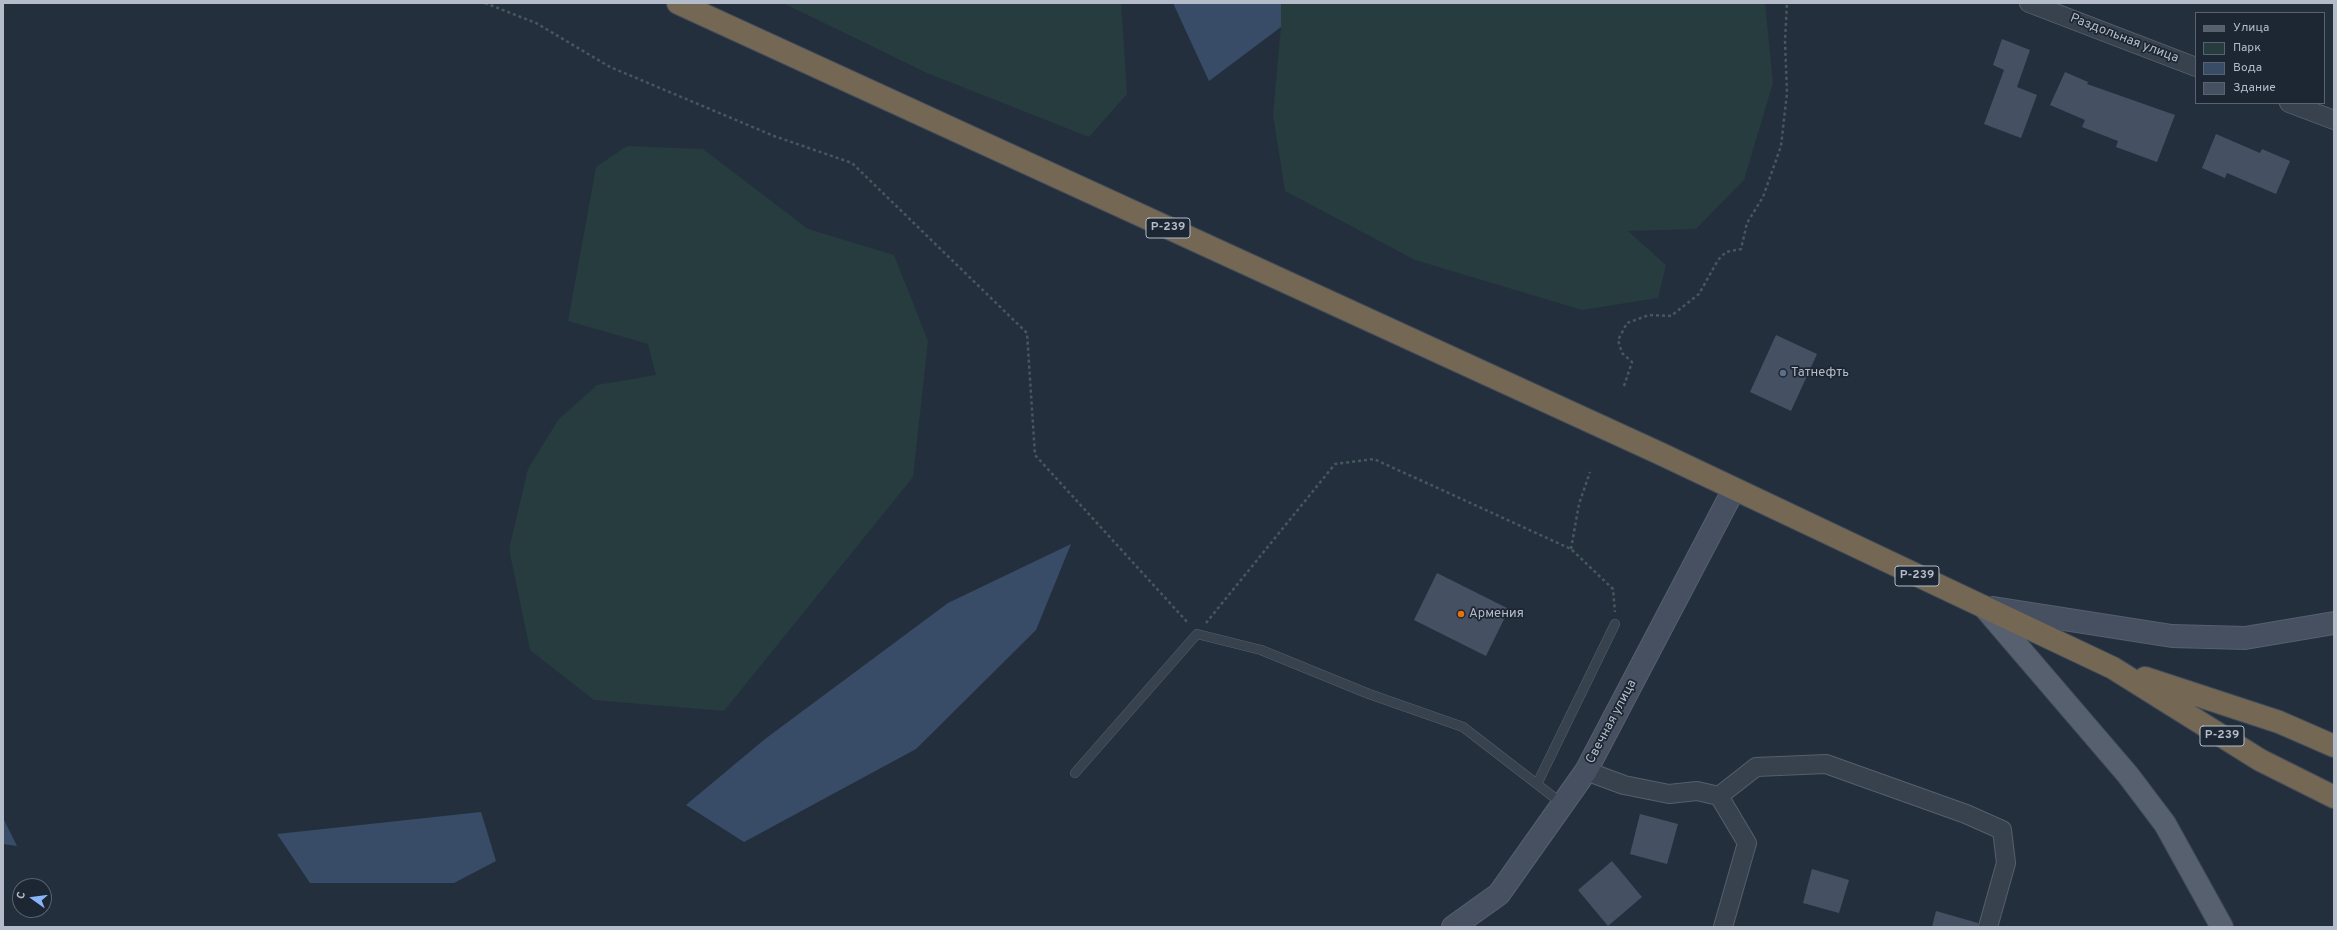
<!DOCTYPE html>
<html>
<head>
<meta charset="utf-8">
<style>
	body { margin:0 }
	#map { position:relative; width:2337px; height:930px; overflow:hidden; background:#242f3e; font-family:Overpass,sans-serif }
	canvas { display:block }
	.frame { position:absolute; inset:0; border:4px solid #b4bcc9; pointer-events:none }
	.legend { position:absolute; left:2195px; top:12px; width:130px; height:92px; box-sizing:border-box; background:#1d2633; border:1px solid #59626f; margin:0; padding:5px 7px; list-style:none; font-size:12px; color:#b4bcc9 }
	.legend li { display:flex; align-items:center; gap:8px; height:20px }
	.legend b { width:20px; border:1px solid #59626f }
	.north { position:absolute; left:12px; top:878px; width:40px; height:40px; box-sizing:border-box; background:#1d2633; border:1px solid #59626f; border-radius:50%; rotate:284deg; font-size:11px; font-weight:700; line-height:16px; text-align:center; color:#b4bcc9 }
	.north::after { content:''; display:block; margin:auto; width:14px; height:18px; background:#8ab4f8; clip-path:polygon(50% 0,100% 100%,50% 72%,0 100%) }
</style>
</head>
<body>
<div id="map">
<canvas width="2337" height="930"></canvas>
<div class="frame"></div>
<ul class="legend">
<li><b style="height:5px;background:#56606e"></b>Улица</li>
<li><b style="height:11px;background:#263c3f"></b>Парк</li>
<li><b style="height:11px;background:#394c67"></b>Вода</li>
<li><b style="height:11px;background:#455162"></b>Здание</li>
</ul>
<div class="north">С</div>
</div>
<script>
const g = document.querySelector('canvas').getContext('2d');
g.lineJoin = 'round';
function paint(path, color) { g.fillStyle = color; g.fill(path, 'evenodd'); }
const shape = rows => new Path2D(rows.map(r => 'M' + r).join(''));
function trace(path, color, width, dash) { g.strokeStyle = color; g.lineWidth = width; g.lineCap = dash ? 'butt' : 'round'; g.setLineDash(dash || []); g.stroke(path); }
function label(font, color, halo, rows, align = 'center') {
  g.font = font + ' Overpass,sans-serif'; g.lineWidth = 3.5; g.setLineDash([]); g.textBaseline = 'middle'; g.strokeStyle = halo; g.fillStyle = color; for (const [text, x, y, turn = 0] of rows) {
    g.save(); g.translate(x, y); g.rotate((+turn || 0) * Math.PI / 180); g.textAlign = isNaN(turn) ? turn : align; if (halo) g.strokeText(text, 0, 0); g.fillText(text, 0, 0); g.restore();
  }
}
const green = shape([
	[783,3,1121,3,1127,94,1089,137,927,73],
	[1281,3,1765,3,1773,83,1744,180,1696,229,1628,231,1666,265,1658,298,1582,310,1415,260,1285,191,1273,115,1281,27],
	[627,146,703,149,808,229,894,255,928,341,913,477,724,711,594,700,530,650,509,549,528,469,558,420,597,385,656,375,648,344,568,321,596,167]
]);
const water = shape([
	[1173,3,1281,3,1281,27,1209,81],
	[1071,544,1036,630,916,749,744,842,686,805,765,739,948,603],
	[481,812,496,861,454,883,310,883,277,834],
	[3,818,17,846,3,844]
]);
const building = shape([
	[2002,39,2030,50,2017,87,2037,95,2021,138,1984,124,2004,70,1993,65],
	[2065,72,2088,82,2087,84,2175,115,2157,162,2116,147,2118,141,2082,127,2085,120,2050,105],
	[2216,134,2260,153,2262,149,2290,161,2276,194,2227,173,2225,178,2202,168],
	[1776,335,1817,354,1791,411,1750,392],
	[1437,573,1509,609,1486,656,1414,620],
	[1640,814,1678,824,1667,864,1630,854],
	[1612,861,1642,897,1608,926,1578,890],
	[1812,869,1849,880,1839,913,1803,903],
	[1936,911,1978,923,1978,927,1932,927]
]);
const path = shape([
	[485,3,536,23,610,67,774,136,852,163,1027,333,1035,455,1189,624],
	[1624,386,1632,362,1622,353,1618,340,1627,323,1649,315,1671,316,1699,294,1718,260,1726,252,1741,249,1747,223,1763,197,1781,146,1787,93,1785,41,1787,3],
	[1571,549,1579,504,1590,472],
	[1206,623,1335,464,1374,459,1571,549,1613,589,1615,612]
]);
const lane = shape([
	[1075,773,1197,634,1261,650,1369,694,1463,727,1564,805],
	[1537,784,1615,624]
]);
const street = shape([
	[2029,3,2196,67],
	[2289,103,2334,120],
	[1586,771,1624,785,1669,794,1697,791,1719,796,1756,767,1826,764,1966,814,2002,830,2006,863,1988,927],
	[1719,796,1747,843,1723,927]
]);
const secondary = shape([
	[1993,608,2172,636,2245,638,2334,623],
	[1453,927,1499,894,1586,771,1734,489]
]);
const primary = shape([
	[1984,607,2128,775,2165,824,2222,927]
]);
const highway = shape([
	[678,3,1659,453,2113,668,2260,760,2334,797],
	[2145,678,2279,722,2334,746]
]);
const markers = [
	[1783,373,4,"#5c6f8a"],
	[1461,614,4,"#e8710a"]
];
const shields = [
	[1168,228,44],
	[1917,576,44],
	[2222,736,44]
];
const shieldNames = [
	["Р-239",1168,228],
	["Р-239",1917,576],
	["Р-239",2222,736]
];
const streetNames = [
	["Раздольная улица",2124,39,21],
	["Свечная улица",1612,722,-62]
];
const poiNames = [
	["Татнефть",1791,373],
	["Армения",1469,614]
];
paint(green, '#263c3f');
paint(water, '#394c67');
paint(building, '#455162');
trace(lane, '#565f6c', 10);
trace(street, '#565f6c', 20);
trace(secondary, '#565f6c', 24);
trace(primary, '#414a57', 24);
trace(highway, '#434c59', 24);
trace(path, '#44595c', 2.5, [3, 3]);
trace(lane, '#38414e', 9);
trace(street, '#38414e', 18);
trace(secondary, '#465061', 22);
trace(primary, '#56606e', 22);
trace(highway, '#746855', 22);
for (const [x, y, r, color] of markers) { const dot = new Path2D(); dot.arc(x, y, r, 0, 2 * Math.PI); g.fillStyle = color; g.fill(dot); trace(dot, '#1d2633', 1.5); }
for (const [x, y, w] of shields) { const box = new Path2D(); box.roundRect(x - w / 2, y - 10, w, 20, 3); g.fillStyle = '#1d2633'; g.fill(box); trace(box, '#b4bcc9', 1); }
label('bold 12px', '#b4bcc9', null, shieldNames);
label('13px', '#b4bcc9', '#1d2633', streetNames);
label('13px', '#b4bcc9', '#1d2633', poiNames, 'left');
</script>
</body>
</html>
